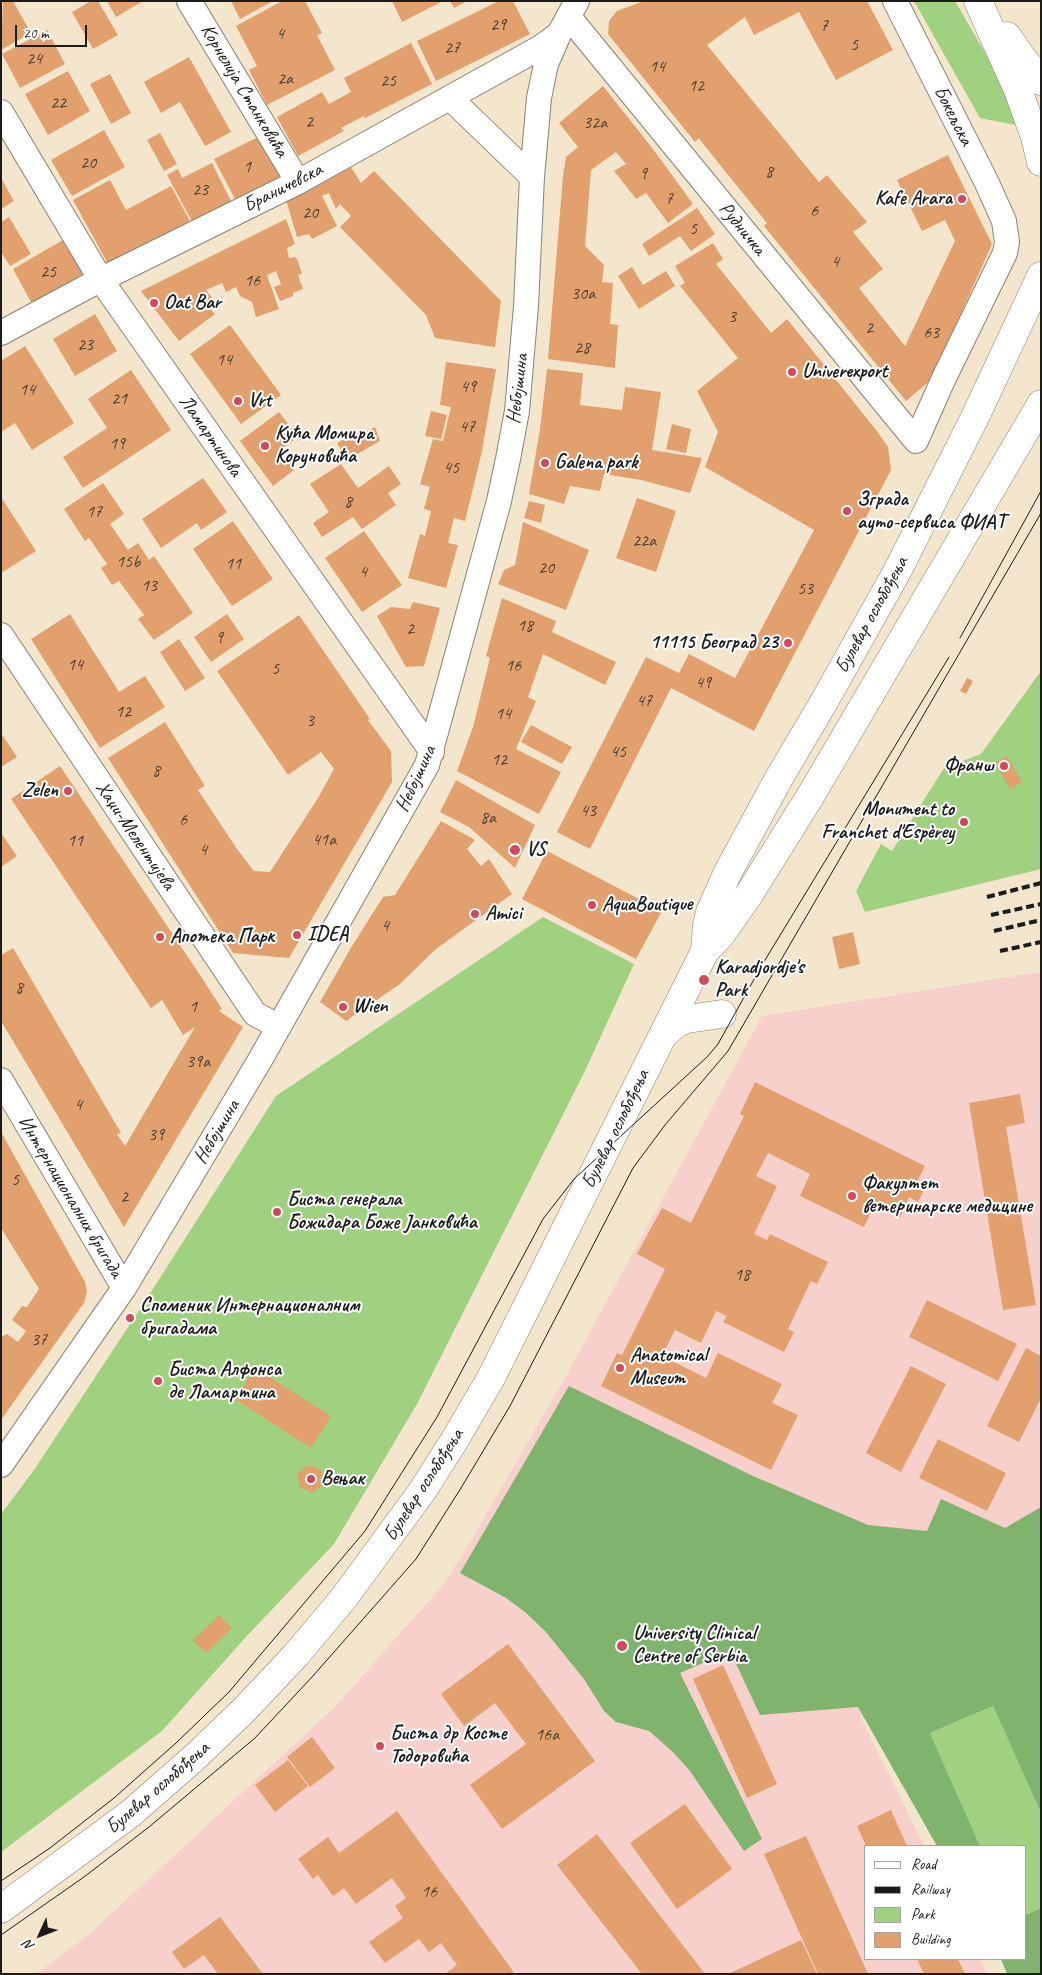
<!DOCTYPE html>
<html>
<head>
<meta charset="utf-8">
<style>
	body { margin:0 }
	#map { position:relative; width:1042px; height:1975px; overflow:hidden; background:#f4e6cd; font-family:Caveat,sans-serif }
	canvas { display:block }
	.frame { position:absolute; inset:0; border:2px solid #1c1c1c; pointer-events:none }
	.legend { position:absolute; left:864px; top:1845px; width:162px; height:115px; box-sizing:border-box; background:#fff; border:1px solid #a4a4a4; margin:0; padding:6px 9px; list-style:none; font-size:15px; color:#1c1c1c }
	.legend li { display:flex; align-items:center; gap:10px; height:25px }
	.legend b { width:25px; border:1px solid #a4a4a4 }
	.north { position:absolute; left:15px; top:1910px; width:50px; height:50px; -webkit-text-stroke:4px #fff; paint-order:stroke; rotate:227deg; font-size:14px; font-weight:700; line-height:20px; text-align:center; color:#1c1c1c }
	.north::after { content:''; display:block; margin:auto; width:18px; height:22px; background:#1c1c1c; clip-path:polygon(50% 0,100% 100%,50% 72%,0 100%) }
	.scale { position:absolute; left:15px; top:25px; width:72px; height:22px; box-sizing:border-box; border:2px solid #1c1c1c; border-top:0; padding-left:6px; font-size:15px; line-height:18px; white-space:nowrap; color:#1c1c1c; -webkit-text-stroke:4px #fff; paint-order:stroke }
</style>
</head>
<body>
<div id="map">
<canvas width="1042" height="1975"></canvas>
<div class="frame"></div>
<ul class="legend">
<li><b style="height:6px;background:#fff"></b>Road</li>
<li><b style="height:6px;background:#1c1c1c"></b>Railway</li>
<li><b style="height:14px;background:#9fd180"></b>Park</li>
<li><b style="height:14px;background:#e1a06d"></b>Building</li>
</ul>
<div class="north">N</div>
<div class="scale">20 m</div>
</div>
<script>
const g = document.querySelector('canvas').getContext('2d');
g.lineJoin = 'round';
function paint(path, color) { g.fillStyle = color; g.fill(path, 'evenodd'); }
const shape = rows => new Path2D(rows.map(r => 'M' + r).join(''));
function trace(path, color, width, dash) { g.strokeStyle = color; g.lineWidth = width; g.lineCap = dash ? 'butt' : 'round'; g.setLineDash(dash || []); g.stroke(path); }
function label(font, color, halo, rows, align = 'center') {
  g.font = font + ' Caveat,sans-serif'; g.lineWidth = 4; g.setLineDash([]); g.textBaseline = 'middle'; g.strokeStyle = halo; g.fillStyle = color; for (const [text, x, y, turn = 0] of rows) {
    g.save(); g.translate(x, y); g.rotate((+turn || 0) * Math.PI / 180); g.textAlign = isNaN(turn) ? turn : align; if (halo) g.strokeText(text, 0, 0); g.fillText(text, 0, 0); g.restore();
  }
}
const built = shape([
	[1041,972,1041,1527,956,1565,843,1515,862,1720,924,1846,866,1846,866,1959,980,1959,987,1974,36,1974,86,1937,334,1708,443,1585,467,1547,566,1376,762,1016]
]);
const green = shape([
	[914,1,955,1,984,51,1020,126,980,118],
	[1041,671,1041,869,865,912,856,891,881,844,892,851,944,768,981,754],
	[543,917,634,964,584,1073,417,1404,334,1544,245,1638,162,1731,1,1852,1,1514,34,1470,144,1303,276,1096],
	[993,1706,1041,1813,1041,1908,1026,1915,1026,1846,980,1846,930,1733]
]);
const forest = shape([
	[569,1386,753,1476,868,1525,927,1531,941,1499,1005,1528,1041,1507,1041,1813,993,1706,930,1733,980,1846,937,1846,858,1707,760,1715,730,1651,680,1673,762,1839,744,1851,690,1771,673,1752,649,1731,616,1722,604,1711,584,1679,545,1631,525,1612,506,1598,460,1573],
	[1041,1908,1041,1974,1007,1974,1001,1959,1026,1959,1026,1915]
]);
const building = shape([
	[3,1,13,1,31,33,1,50],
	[91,1,98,1,118,35,93,49,72,12],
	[107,1,143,1,116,17],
	[231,1,273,1,240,19],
	[282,1,305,1,322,33,317,35,335,70,267,105,249,70,257,66,236,26],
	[392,1,443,1,402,22],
	[450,1,467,1,454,8],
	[499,1,513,1,530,34,436,81,417,41],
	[644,1,867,1,893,50,836,80,799,12,754,35,745,17,707,45,819,182,827,175,867,222,853,232,883,269,859,288,905,346,955,241,945,220,922,231,897,180,948,155,992,244,932,379,906,401,764,226,767,223,704,145,699,138,695,142,608,34,609,21,617,11],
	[47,30,65,64,20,88,2,54],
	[411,43,432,84,365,118,364,116,341,128,344,131,298,156,277,117,322,92,329,104,351,92,344,78],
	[189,57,231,132,205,146,180,102,161,113,144,82],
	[68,71,90,111,48,135,25,94],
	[110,74,131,113,111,124,90,84],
	[603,86,653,149,693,204,668,223,646,193,636,199,614,171,626,164,616,152,591,170,585,246,604,265,602,282,613,283,610,324,618,325,615,368,548,359,563,176,566,157,578,147,559,123],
	[104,130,125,167,72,196,51,160],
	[160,133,177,164,164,171,147,140],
	[260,136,281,176,235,199,214,159],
	[212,163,231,201,192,221,167,175,178,169,182,178],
	[351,167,361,183,374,171,501,301,495,347,435,338,426,315,340,227,351,216,340,204,336,209,329,193,322,196,337,226,312,239,309,234,297,237,286,200],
	[1,178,14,201,1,209],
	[110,180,126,210,171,186,190,221,108,264,73,200],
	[697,208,715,234,691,251,680,236,649,256,642,244],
	[9,217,31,254,10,266,1,252,1,222],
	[286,219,295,244,287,248,289,258,296,257,302,273,298,275,303,289,293,293,293,296,280,301,274,287,281,284,276,271,267,275,279,309,256,317,252,302,240,296,236,287,226,292,222,283,206,290,212,298,206,304,215,314,179,341,141,291],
	[63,240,83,274,32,304,13,269],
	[713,243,723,259,716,264,771,333,787,319,877,431,888,447,891,470,754,731,671,688,590,849,557,832,646,657,679,673,689,654,735,678,814,530,705,467,718,432,697,391,738,358,680,286,685,283,675,266],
	[632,267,643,285,666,271,675,286,639,309,618,276],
	[95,314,117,351,75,376,53,339],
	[230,325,281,395,241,424,190,354],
	[25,346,74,423,32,450,15,423,1,432,1,361],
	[446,362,496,369,482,451,465,521,454,518,448,543,458,545,446,588,408,578,420,534,425,536,431,511,424,509,430,487,420,484,433,439,443,441,451,407,440,405],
	[547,369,583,373,580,405,622,410,625,387,661,392,652,450,702,458,690,493,641,480,604,474,600,491,570,486,564,504,529,494,540,429],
	[131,370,171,430,83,488,63,457,107,428,88,399],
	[431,411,447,415,441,439,425,436],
	[279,412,298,437,279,451,294,470,273,486,240,441],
	[672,424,691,429,686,453,666,449],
	[375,427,380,441,347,460,337,443,359,431,361,435],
	[341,464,358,488,389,466,401,484,388,493,396,505,362,529,353,517,322,537,313,523,329,512,310,484],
	[203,478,227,512,201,530,197,523,161,548,142,519],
	[103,483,124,514,110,524,128,550,138,543,149,560,154,556,193,613,154,640,138,619,144,615,119,581,112,585,101,568,107,564,89,538,85,541,64,509],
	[1,497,36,551,1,573],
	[637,498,676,511,656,572,616,558],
	[529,501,545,505,541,523,524,518],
	[233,521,273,579,232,606,193,549],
	[523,522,589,550,566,610,498,584,504,570,515,565],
	[364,531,402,585,362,612,325,558],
	[502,598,556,621,552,632,616,662,605,685,543,654,528,697,536,701,516,749,561,772,539,814,457,771,473,727,490,658,486,656],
	[413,602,440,608,424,666,406,667,377,616,391,607,410,609],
	[70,614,119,692,145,676,165,707,100,748,31,639],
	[227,614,244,639,211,662,194,637],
	[299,615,370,719,368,720,391,751,392,782,289,958,233,953,108,758,165,722,205,786,198,790,237,849,254,871,270,872,318,798,334,769,321,752,288,775,217,671],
	[179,639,205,678,185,691,160,652],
	[967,678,973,681,966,694,960,691],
	[531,725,572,747,562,764,521,742],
	[1,733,17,757,1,767],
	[1007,756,1022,782,1010,789,995,763],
	[60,766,200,975,222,1009,219,1011,243,1027,124,1227,1,1021,1,955,13,948,121,1133,117,1134,125,1146,195,1027,183,1035,162,1000,151,1008,11,799],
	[456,780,535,825,515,868,469,827,440,812],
	[441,821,475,840,467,849,481,866,489,859,512,894,436,949,400,984,346,1021,320,1002,352,946,383,897,395,895],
	[1,833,17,856,1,867],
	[547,851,662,911,636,959,522,899],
	[853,932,860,964,839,969,832,937],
	[755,1082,925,1166,917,1182,926,1186,918,1202,909,1197,900,1218,874,1205,864,1227,800,1196,810,1174,768,1153,756,1176,777,1186,754,1234,767,1240,770,1234,828,1262,817,1284,811,1281,788,1329,794,1332,784,1352,723,1322,727,1316,716,1311,701,1343,675,1330,662,1356,706,1378,718,1353,782,1384,772,1403,798,1415,771,1470,601,1386,617,1353,622,1355,665,1269,637,1254,662,1208,691,1223,744,1116,740,1114],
	[1020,1094,1025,1123,1006,1127,1036,1305,1003,1310,969,1103],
	[1,1132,85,1282,87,1291,84,1303,1,1420,1,1337,7,1334,18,1342,26,1331,12,1320,22,1306,27,1307,39,1289,1,1228],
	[927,1300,1017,1344,998,1381,909,1337],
	[1026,1348,1041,1356,1041,1398,1019,1442,987,1426],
	[911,1366,946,1384,901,1472,866,1453],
	[255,1368,331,1416,311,1448,235,1399],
	[938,1439,1006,1473,987,1511,919,1478],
	[308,1465,322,1470,324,1484,313,1493,300,1488,297,1474],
	[219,1615,232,1628,206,1653,193,1640],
	[508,1644,595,1761,502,1829,470,1785,526,1744,495,1703,464,1726,441,1694],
	[723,1665,777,1784,747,1798,693,1679],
	[312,1737,335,1768,310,1787,287,1757],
	[288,1760,308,1786,275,1812,255,1785],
	[685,1804,732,1869,677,1909,630,1843],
	[891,1810,907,1846,866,1846,857,1826],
	[397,1811,515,1974,445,1974,457,1965,441,1943,429,1952,419,1939,385,1963,369,1942,403,1918,395,1906,406,1898,392,1878,356,1904,344,1888,333,1896,318,1875,313,1879,298,1859,328,1837,339,1853],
	[597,1834,705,1974,642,1974,557,1865],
	[806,1836,868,1974,818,1974,764,1854],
	[220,1917,263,1974,218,1974,204,1955,184,1969,172,1952],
	[801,1940,817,1974,728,1974],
	[917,1959,958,1959,965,1974,924,1974]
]);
const minor = shape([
	[189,1,298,182],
	[569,17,916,441,943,380,1005,253,1007,242,1004,221,986,181,895,1],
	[450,98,532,177],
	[1,112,101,280,432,752],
	[1,333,94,283,298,182,541,47,559,34],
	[1,635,255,1014,278,1026],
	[1,1080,124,1288],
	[1,1465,124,1288,260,1060,427,765,499,501,508,459,517,411,526,306,532,177,539,98,546,64,559,34,577,1]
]);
const secondary = shape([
	[978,1,1018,90,1035,137,1041,162],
	[1007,36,1022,58,1041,81],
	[705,951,707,925,710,912,728,872,779,778,825,700,899,568,976,415,1041,276],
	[664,1034,677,1023,687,1019,722,1014],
	[1,1909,130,1814,195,1757,244,1710,295,1656,343,1599,423,1490,454,1441,491,1378,705,951,720,936,748,896,811,795,1041,404]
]);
const tram = shape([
	[960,638,1041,491],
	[1,1881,50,1848,114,1798,176,1743,229,1692,365,1531,437,1417,543,1219,574,1179,707,1057,718,1044,762,965,949,657],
	[1,1935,84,1877,149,1827,255,1738,312,1677,416,1559,461,1488,510,1406,633,1168,665,1125,728,1051,1041,513]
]);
const rail = shape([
	[987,897,1041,883],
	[991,915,1041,904],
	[994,931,1041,920],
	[1000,951,1041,942]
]);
const markers = [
	[962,199,5,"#d1495b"],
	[154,303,5,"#d1495b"],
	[792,372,5,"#d1495b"],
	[238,401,5,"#d1495b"],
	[265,446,5,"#d1495b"],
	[545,463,5,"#d1495b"],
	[847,511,5,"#d1495b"],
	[788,643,5,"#d1495b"],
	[1004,766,5,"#d1495b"],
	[68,791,5,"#d1495b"],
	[964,822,5,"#d1495b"],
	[515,850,6,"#d1495b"],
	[592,905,5,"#d1495b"],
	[475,914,5,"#d1495b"],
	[297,935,5,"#d1495b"],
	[160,937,5,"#d1495b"],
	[704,980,6,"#d1495b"],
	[343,1007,5,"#d1495b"],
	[852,1196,5,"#d1495b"],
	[277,1212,5,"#d1495b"],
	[130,1318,5,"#d1495b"],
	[620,1368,5,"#d1495b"],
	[158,1381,5,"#d1495b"],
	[311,1479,5,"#d1495b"],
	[622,1646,6,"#d1495b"],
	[380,1746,5,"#d1495b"]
];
const numberNames = [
	["29",498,25],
	["7",824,26],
	["4",280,34],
	["5",854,45],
	["27",452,48],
	["24",34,59],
	["14",657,67],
	["2a",285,79],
	["25",388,81],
	["12",696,86],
	["22",58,103],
	["2",309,122],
	["32a",595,123],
	["20",88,163],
	["1",247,167],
	["8",769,172],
	["9",643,174],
	["23",200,190],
	["7",669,199],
	["6",814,211],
	["20",310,213],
	["5",693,229],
	["4",835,262],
	["25",48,272],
	["16",252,281],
	["30a",583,294],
	["3",732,317],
	["2",869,328],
	["63",931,333],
	["23",85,345],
	["28",582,348],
	["14",224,360],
	["49",468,387],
	["14",27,390],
	["21",119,399],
	["47",467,427],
	["19",117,444],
	["45",451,468],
	["8",348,502],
	["17",94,512],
	["22a",644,541],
	["15b",128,562],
	["11",233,564],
	["20",546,568],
	["4",363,572],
	["13",149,586],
	["53",805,589],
	["18",525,626],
	["2",410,629],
	["9",219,638],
	["14",75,665],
	["16",513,666],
	["5",275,669],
	["49",703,683],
	["47",644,701],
	["12",123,712],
	["14",503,714],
	["3",310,721],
	["45",618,752],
	["12",499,760],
	["8",156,771],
	["43",588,811],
	["8a",488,818],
	["6",183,820],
	["41a",324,840],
	["11",75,841],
	["4",203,850],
	["4",385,926],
	["8",19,988],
	["1",193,1007],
	["39a",198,1062],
	["4",78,1105],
	["39",156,1135],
	["5",15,1180],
	["2",124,1197],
	["18",742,1275],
	["37",39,1340],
	["16a",547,1735],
	["16",429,1892]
];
const streetNames = [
	["Корнелија Станковића",244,91,59],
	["Бокељска",953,116,63],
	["Браничевска",283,188,-27],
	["Рудничка",742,229,51],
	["Небојшина",518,389,-83],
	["Ламартинова",210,436,55],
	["Булевар ослобођења",872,615,-61],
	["Небојшина",416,779,-65],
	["Хаџи-Мелентијева",135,836,56],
	["Булевар ослобођења",616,1129,-64],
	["Небојшина",217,1132,-59],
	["Интернационалних бригада",70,1197,59],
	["Булевар ослобођења",424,1485,-57],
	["Булевар ослобођења",158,1788,-41]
];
const poiNames = [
	["Kafe Arara",952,199,"right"],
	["Oat Bar",164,303],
	["Univerexport",802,372],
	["Vrt",248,401],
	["Кућа Момира",275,434],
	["Коруновића",275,457],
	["Galena park",555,463],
	["Зграда",857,500],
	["ауто-сервиса ФИАТ",857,523],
	["11115 Београд 23",778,643,"right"],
	["Франш",994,766,"right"],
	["Zelen",58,791,"right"],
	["Monument to",954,810,"right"],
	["Franchet d'Espèrey",954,833,"right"],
	["VS",526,850],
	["AquaBoutique",602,905],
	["Amici",485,914],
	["IDEA",307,935],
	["Апотека Парк",170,937],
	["Karadjordje's",715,968],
	["Park",715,991],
	["Wien",353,1007],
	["Факултет",862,1184],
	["ветеринарске медицине",862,1207],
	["Биста генерала",287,1200],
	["Божидара Боже Јанковића",287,1223],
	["Споменик Интернационалним",140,1306],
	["бригадама",140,1329],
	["Anatomical",630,1356],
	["Museum",630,1379],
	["Биста Алфонса",168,1370],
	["де Ламартина",168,1393],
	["Вењак",321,1479],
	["University Clinical",633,1634],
	["Centre of Serbia",633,1657],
	["Биста др Косте",390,1734],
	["Тодоровића",390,1757]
];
paint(built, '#f7d0cb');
paint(green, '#9fd180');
paint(forest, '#7fb36e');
paint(building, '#e1a06d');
trace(minor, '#888174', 26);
trace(secondary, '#888174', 29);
trace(minor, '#fff', 24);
trace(secondary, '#fff', 28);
trace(tram, '#1c1c1c', 1);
trace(rail, '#1c1c1c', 4, [8, 4]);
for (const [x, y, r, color] of markers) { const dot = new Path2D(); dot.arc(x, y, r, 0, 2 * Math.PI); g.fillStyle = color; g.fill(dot); trace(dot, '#fff', 2); }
label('18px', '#4d3d30', null, numberNames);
label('20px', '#1c1c1c', '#fff', streetNames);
label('bold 20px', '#1c1c1c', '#fff', poiNames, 'left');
</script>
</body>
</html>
